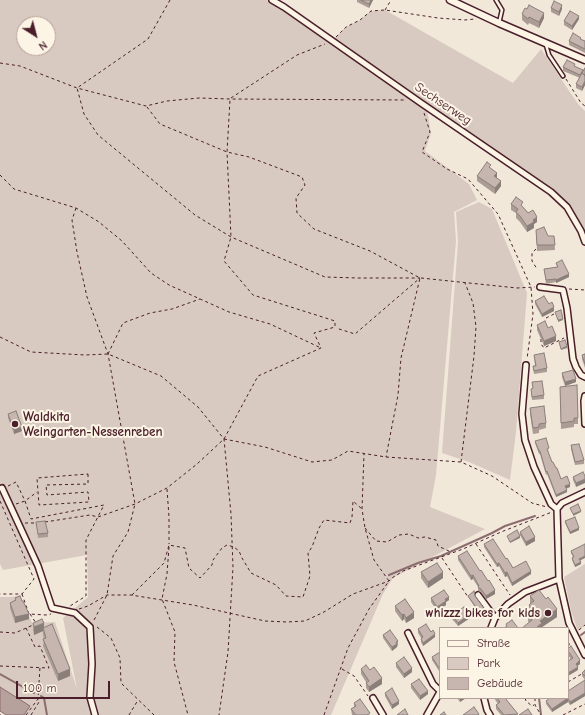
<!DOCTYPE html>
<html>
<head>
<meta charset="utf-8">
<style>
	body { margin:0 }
	#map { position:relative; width:585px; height:715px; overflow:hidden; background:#f1e8da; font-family:"Comic Neue",sans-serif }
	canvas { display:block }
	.legend { position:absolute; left:439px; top:627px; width:130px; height:72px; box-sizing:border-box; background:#fcf5e5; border:1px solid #b59f9b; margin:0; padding:5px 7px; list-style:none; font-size:12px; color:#4a1f2b }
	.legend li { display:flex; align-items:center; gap:8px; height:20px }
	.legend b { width:20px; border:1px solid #b59f9b }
	.north { position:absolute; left:16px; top:16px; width:40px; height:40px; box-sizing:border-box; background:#fcf5e5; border:1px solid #b59f9b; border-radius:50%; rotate:144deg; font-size:11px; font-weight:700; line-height:16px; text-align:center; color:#4a1f2b }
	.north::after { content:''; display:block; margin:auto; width:14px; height:18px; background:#4a1f2b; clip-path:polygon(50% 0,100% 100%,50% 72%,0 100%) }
	.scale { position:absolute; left:16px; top:681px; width:94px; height:18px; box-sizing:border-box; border:2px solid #4a1f2b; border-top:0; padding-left:5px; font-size:12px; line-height:14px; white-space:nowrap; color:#4a1f2b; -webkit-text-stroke:3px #fcf5e5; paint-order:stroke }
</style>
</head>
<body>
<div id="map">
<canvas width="585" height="715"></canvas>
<ul class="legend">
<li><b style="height:5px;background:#fcf5e5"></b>Straße</li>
<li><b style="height:11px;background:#d8cac0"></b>Park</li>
<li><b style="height:11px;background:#c7b6af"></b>Gebäude</li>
</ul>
<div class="north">N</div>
<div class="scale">100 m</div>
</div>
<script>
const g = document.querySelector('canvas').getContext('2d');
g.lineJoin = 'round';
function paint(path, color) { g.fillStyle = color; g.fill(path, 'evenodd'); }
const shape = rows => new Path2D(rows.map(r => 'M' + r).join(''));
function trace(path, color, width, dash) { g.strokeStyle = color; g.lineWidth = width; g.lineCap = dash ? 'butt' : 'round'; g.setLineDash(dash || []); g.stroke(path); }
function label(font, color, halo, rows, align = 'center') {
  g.font = font + ' "Comic Neue",sans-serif'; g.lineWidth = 4; g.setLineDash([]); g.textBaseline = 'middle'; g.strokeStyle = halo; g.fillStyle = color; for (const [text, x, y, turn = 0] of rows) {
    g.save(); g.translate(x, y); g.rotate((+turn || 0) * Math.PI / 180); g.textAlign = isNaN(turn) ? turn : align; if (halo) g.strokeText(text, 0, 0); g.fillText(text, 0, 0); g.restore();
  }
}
const green = shape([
	[0,0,266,0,282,9,330,44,427,110,431,133,425,151,469,184,477,200,454,212,456,241,436,475,430,507,485,529,393,578,383,594,331,715,24,715,29,706,0,687,0,597,12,597,20,595,32,623,55,622,77,689,63,618,88,597,87,555,3,570,0,564],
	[24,24,48,24,48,48,24,48],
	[385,10,513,83,541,49,578,104,585,111,585,242,567,207,551,192,332,41,346,27,360,20,371,11],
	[479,202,492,209,527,293,516,432,510,480,469,462,442,453,458,242,456,212],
	[585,564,585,625,578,631,571,611,564,577]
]);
const water = shape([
	[0,687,30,706,24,715,6,715,0,711,0,687]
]);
const stream = shape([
	[389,575,418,563,441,556,492,533,505,526,535,516],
	[581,635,585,632],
	[568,646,569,644],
	[0,674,34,693],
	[41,696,44,698,47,715],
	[539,698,541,715]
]);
const path = shape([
	[170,0,148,39,77,88,84,114,98,135,195,215,231,237,325,277,358,278,420,278,355,334,336,328],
	[385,10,391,0],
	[336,37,346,27,360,20,371,11,385,10,438,18,465,20,475,19],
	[0,63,20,66,77,88,146,106,167,101,199,98,230,99,406,100],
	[566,79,581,103,585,106],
	[231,98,297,55,325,44],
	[147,107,160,124,227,152,249,157,302,177,305,185,296,198,297,213,314,229,370,251,420,278,401,358,398,395,386,457],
	[424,113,430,132,422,152,447,169,468,179,498,214,531,287,533,314,527,359],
	[0,175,14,189,76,208,99,222,122,241,151,273,169,285,229,312,270,324,321,348],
	[76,208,72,220,77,252,87,297,108,354,135,504,128,532,113,556,107,595,93,622],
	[536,249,532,253,532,261,537,269],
	[421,278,517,288,535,287],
	[569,289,585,290],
	[546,318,556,313],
	[0,337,31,352,85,355,108,354,161,376,198,407,224,439,231,514,233,567,228,652,219,715],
	[541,339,541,344,544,348,564,338],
	[108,354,123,323,150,313,172,309,200,299],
	[224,439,265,447,312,462,332,460,348,451,386,457,461,462,492,476,532,503,547,507],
	[461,462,474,356,476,327,473,303,465,283],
	[88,474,88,484,46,485,47,495,88,492,89,502,39,505,37,478,88,474],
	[8,486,16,482,25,501,31,519,104,505,86,540,86,596,70,606],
	[167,489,169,517,169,544],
	[0,501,34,579,22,594,0,594],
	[16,504,25,501,37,492],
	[45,522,90,515,98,517,135,504,167,488,197,464,224,439,258,376,321,348,314,333,335,327,335,321,253,295,224,261,231,237,227,152,230,100],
	[25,523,36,523],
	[365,528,376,541,387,542,399,535,409,534,418,538,425,537,436,540,438,546,451,552],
	[476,544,510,595],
	[169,547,167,574,162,599,175,632,174,662,188,715],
	[442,558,468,597,469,596],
	[22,594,29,614,46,615,51,614],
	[132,595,164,563,169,545,185,548,189,568,200,578,212,565,213,560,222,548,227,545,234,547,239,551,242,558,251,573,276,585,286,596,303,597,310,576,308,553,312,547,319,528,324,520,350,523,352,517,353,501,362,509],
	[79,609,88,606,107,595,131,595,193,605,265,621,287,622,305,621,324,612,353,594,389,581,392,578,403,571,463,549,501,532,552,512],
	[30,614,36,623],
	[97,627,111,638,120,658,121,683,154,715],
	[579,630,585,625],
	[0,632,15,633,33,625],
	[0,666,49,668,40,646,35,647,26,628],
	[342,669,354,676,368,696],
	[568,682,585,672],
	[525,698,526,701,532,706,534,705],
	[535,698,535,705,541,715],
	[0,715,1,715],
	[26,715,38,699,40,667],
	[31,715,39,702,38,699],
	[129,715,138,700],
	[324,715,348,648,369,609,389,581,374,560,365,528,362,509,364,454],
	[563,715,585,704]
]);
const service = shape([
	[496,0,502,10,499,23],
	[546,45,549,55,563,76]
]);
const minor = shape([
	[272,0,284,7,421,103,551,192,567,207,581,231,585,242],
	[540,287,563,290,567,308,573,359,576,367,581,375,585,377],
	[526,365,522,414,525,440,534,467,551,504,557,509],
	[585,396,584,401,585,424],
	[2,488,38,566,52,608,75,613,90,627,92,664,90,697,95,715],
	[557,509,559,579,569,623,585,655],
	[557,509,562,503,585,492],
	[478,595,495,618],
	[491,628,495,618,508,604,525,592,559,579],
	[408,633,433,684,440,691],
	[373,698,383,715],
	[484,698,487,710,490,715],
	[427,715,440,692]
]);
const tertiary = shape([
	[450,0,499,23,585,60]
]);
const wall = shape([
	[357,0,373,0,369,8,357,2],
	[551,8,562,9,559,16,551,12],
	[522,14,544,18,539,28,529,23,528,25,522,20],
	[579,19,572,30,564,25,564,21],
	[581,40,585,41,585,53,569,45,569,41],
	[563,67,575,67,583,70,585,68,585,85,582,91,576,88,576,84,580,78,563,71],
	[491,169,497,178,501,186,495,194,477,181,477,176],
	[511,204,523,207,537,222,534,224,534,228,527,232,520,222,516,218,516,213,511,210],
	[536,230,548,236,554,236,555,250,537,251],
	[556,263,569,277,556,283,556,282,546,284,544,269,557,267],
	[535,301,554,311,542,317,535,304],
	[537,325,548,328,556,341,544,346,537,330],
	[585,354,585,368,582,359,582,355],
	[534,355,547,368,547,372,534,374,533,366,535,366],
	[562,373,576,382,565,386,562,377],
	[532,382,544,395,544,399,532,400,531,389,533,388],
	[560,387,578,418,578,424,574,424,574,427,561,429],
	[530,408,546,423,546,428,539,430,539,433,533,434,530,414],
	[8,414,22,431,14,434,8,418],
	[535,441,549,451,548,451,552,462,556,468,561,479,570,487,566,488,567,492,556,497,547,474,546,475,540,454,539,454,535,443],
	[571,445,584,460,584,464,575,465,571,449],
	[583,472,576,487,573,480,573,477],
	[565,521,579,530,570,534,565,523],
	[36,522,48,533,48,537,38,538],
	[520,532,535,541,526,546,520,535],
	[484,544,506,559,513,568,531,574,512,586,507,576,505,577,499,566,497,567,484,547],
	[571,551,580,560,581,564,575,567,572,560,572,558,573,557,571,553],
	[458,556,495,594,486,599,481,592,478,591,478,587,473,579,471,580,458,560],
	[421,572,443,578,428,588,421,578],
	[468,596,475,596,488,615,483,619,468,597],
	[530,596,557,617,542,627,542,628,529,623,528,621,528,613,529,612,529,605,530,604],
	[15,598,29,619,15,623,10,608,10,603,15,600],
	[431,598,449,600,446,602,446,605,437,611,431,602],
	[395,606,414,618,406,623,404,619,402,621,395,611],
	[452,615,470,618,458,626,452,619],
	[33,623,44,628,70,676,58,681,43,646,44,639,43,635,43,631,34,635,33,630],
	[418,629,435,637,423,646,421,642,421,638,418,633],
	[383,635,398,644,397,647,392,651,383,638],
	[568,649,580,664,577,666,578,670,568,655],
	[440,652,439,671,432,660,432,657],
	[396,663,412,672,404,678,396,667],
	[361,669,370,670,382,684,369,692,366,688,366,682,361,674],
	[585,670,585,680,582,676,582,673],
	[585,680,585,696,570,705,568,702,552,712,546,704,546,701,568,698],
	[411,684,428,694,420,700,411,688],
	[385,693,399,704,392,709,385,696],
	[457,698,466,698,460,702],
	[494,698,505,698,518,715,501,715,496,709,496,705,498,704],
	[354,703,370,715,352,715,351,709,354,708]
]);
const shadedWall = shape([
	[371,0,373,0,369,8,369,4],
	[562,5,562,9,559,16,559,12],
	[544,13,544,18,539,28,539,22],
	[579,16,579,19,572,30,572,26],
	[585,81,585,85,582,91,582,87],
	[497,173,497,178,494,176],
	[501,181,501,186,495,194,495,188],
	[537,217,537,222,534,224,534,228,527,232,527,226,533,220],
	[569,274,569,277,556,283,556,280],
	[554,307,554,311,542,317,542,314],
	[563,319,563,320,558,322,558,320],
	[556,336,556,341,544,346,544,341],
	[567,346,567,348,561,350,561,349],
	[576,379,576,382,565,386,565,382],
	[22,427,22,431,14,434,14,430],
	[585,479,585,483,576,487,576,483],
	[570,484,570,487,565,489,565,486],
	[567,490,567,492,556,497,556,495],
	[581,511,581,512,573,516,573,514],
	[579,528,579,530,570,534,570,532],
	[520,536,520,538,510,543,510,542],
	[535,537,535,541,526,546,526,542],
	[585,556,585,558,579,561,579,559],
	[581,562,581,564,575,567,575,565],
	[499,563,499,566,497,567,497,564],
	[531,571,531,574,512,586,512,583],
	[443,572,443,578,428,588,428,582],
	[507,572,507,576,505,577,505,573],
	[473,575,473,579,471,580,471,576],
	[495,590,495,594,486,599,486,596],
	[449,597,449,600,446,602,446,605,437,611,437,607,445,599],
	[557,609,557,617,542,627,542,628,536,628,540,621],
	[414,612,414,618,406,623,406,618],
	[29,614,29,619,15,623,15,617],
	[404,614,404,619,402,621,402,615],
	[470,614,470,618,458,626,458,623],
	[488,614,488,615,483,619,483,617],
	[44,623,44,631,43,628,43,631,34,635,34,627],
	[435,634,435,637,423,646,423,643],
	[398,641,397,647,392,651,392,647,396,642],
	[580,660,580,664,576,667,576,664],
	[578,667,578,670,568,676,568,673],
	[412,668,412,672,404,678,404,674],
	[70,669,70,676,58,681,58,674],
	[382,678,382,684,369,692,369,687],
	[428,691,428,694,420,700,420,696],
	[585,693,585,696,570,705,570,702],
	[460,698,466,698,460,702],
	[568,698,568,702,552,712,552,709],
	[399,701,399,704,392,709,392,705]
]);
const building = shape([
	[361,0,371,0,369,4,361,0],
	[554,1,562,5,559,12,551,8,554,1],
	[529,5,544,13,539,22,529,17,528,19,522,14,525,8,527,9,529,5],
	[570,11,579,16,572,26,564,21,570,11],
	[573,33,581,38,580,39,585,41,585,49,569,41,573,33],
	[567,60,575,64,574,66,583,70,580,75,563,67,567,60],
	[585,68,585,75,582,73,585,68],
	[582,73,585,76,585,81,582,87,576,84,582,73],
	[487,162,491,165,489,167,497,173,494,176,501,181,495,188,477,176,487,162],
	[516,197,523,202,521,205,528,213,533,210,537,217,533,220,534,222,527,226,520,216,516,212,518,209,511,204,516,197],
	[544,227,548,236,554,236,555,245,537,245,536,230,544,227],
	[562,260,569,274,556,280,556,279,546,280,544,269,558,267,556,263,562,260],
	[544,296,549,304,552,302,554,307,542,314,535,301,544,296],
	[561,310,563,319,558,320,555,312,561,310],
	[545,321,548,328,552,326,556,336,544,341,537,325,545,321],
	[565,340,567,346,561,349,559,342,565,340],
	[544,353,547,368,534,371,533,366,536,366,534,355,544,353],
	[585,354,585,364,582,355,585,354],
	[573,370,576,379,565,382,562,373,573,370],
	[542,381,544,395,532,397,531,389,533,388,532,382,542,381],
	[577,385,578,418,574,418,574,421,561,423,560,387,577,385],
	[544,406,546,423,539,424,539,427,533,428,530,408,544,406],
	[16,411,22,427,14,430,8,414,16,411],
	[546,438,549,448,547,449,552,462,553,462,556,468,557,468,561,479,567,476,570,484,565,486,567,490,556,495,547,471,546,472,540,451,539,451,535,441,546,438],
	[579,444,584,460,575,462,571,445,579,444],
	[583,472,585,476,585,479,576,483,573,477,583,472],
	[578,504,581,511,573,514,570,508,578,504],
	[575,517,579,528,570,532,565,521,575,517],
	[45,521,48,533,38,534,36,522,45,521],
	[529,526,535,537,526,542,520,532,529,526],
	[517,530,520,536,510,542,507,536,517,530],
	[493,539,506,559,507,558,513,568,526,561,531,571,512,583,507,572,505,573,499,563,497,564,484,544,493,539],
	[585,544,585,556,579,559,581,562,575,565,572,558,574,557,571,551,585,544],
	[467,551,480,571,481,570,488,581,489,580,495,590,486,596,481,589,478,587,479,586,473,575,471,576,458,556,467,551],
	[437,563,443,572,428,582,421,572,437,563],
	[444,590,449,597,445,599,446,601,437,607,431,598,444,590],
	[539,590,546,599,548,597,557,609,540,621,542,623,536,628,522,628,532,620,528,613,533,610,529,605,534,601,530,596,539,590],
	[474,591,475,596,488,614,483,617,468,596,474,591],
	[20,596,22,601,23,601,29,614,15,617,10,603,16,600,15,598,20,596],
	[405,599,414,612,406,618,404,614,402,615,395,606,405,599],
	[464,607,470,614,458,623,452,615,464,607],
	[42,619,44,623,34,627,33,623,42,619],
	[512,620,518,628,504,628,507,626,506,624,512,620],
	[52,624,70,669,58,674,43,639,46,638,43,628,52,624],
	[426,624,431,632,433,630,435,634,423,643,421,639,423,637,418,629,426,624],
	[390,630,398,641,396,642,397,644,392,647,383,635,390,630],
	[571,646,580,660,576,664,578,667,568,673,568,661,573,658,568,651,568,649,571,646],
	[440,652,440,667,439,668,432,657,440,652],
	[404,657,412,668,404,674,396,663,404,657],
	[366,665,370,670,374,667,382,678,369,687,366,683,369,681,361,669,366,665],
	[585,670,585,676,582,673,585,670],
	[419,679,428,691,420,696,411,684,419,679],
	[585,680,585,693,570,702,568,698,552,709,546,701,550,698,568,698,568,691,585,680],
	[392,688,399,701,392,705,385,693,392,688],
	[497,698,505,698,518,714,504,715,496,705,500,702,497,698],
	[360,699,370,713,367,715,356,715,351,709,356,706,354,703,360,699],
	[474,707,479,714,478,715,463,715,474,707],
	[405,709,408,715,397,715,405,709],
	[528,709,532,715,519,715,528,709],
	[444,712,446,715,440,715,444,712]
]);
const markers = [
	[15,424,4,"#4a1f2b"],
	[548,613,4,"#4a1f2b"]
];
const streetNames = [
	["Sechserweg",443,104,34]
];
const poiNames = [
	["Waldkita",23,417],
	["Weingarten-Nessenreben",23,432],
	["whizzz bikes for kids",540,613,"right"]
];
paint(green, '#d8cac0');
paint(water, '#b6a19c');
trace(water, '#8b6d6f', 1);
trace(stream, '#8b6d6f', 2);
trace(service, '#4a1f2b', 5.5);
trace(minor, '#4a1f2b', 8);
trace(tertiary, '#4a1f2b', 9);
trace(path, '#4a1f2b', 1, [3, 3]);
trace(service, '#fcf5e5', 2.5);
trace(minor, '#fcf5e5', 5);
trace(tertiary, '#fcf5e5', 6);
paint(wall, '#ab9d96');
paint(shadedWall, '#8b7f7a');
paint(building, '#c7b6af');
trace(building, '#8b7f7a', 1);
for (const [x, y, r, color] of markers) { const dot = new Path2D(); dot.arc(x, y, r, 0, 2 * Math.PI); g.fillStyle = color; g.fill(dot); trace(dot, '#fcf5e5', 1.5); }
label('13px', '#4a1f2b', '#fcf5e5', streetNames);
label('bold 13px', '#4a1f2b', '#fcf5e5', poiNames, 'left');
</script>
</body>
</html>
